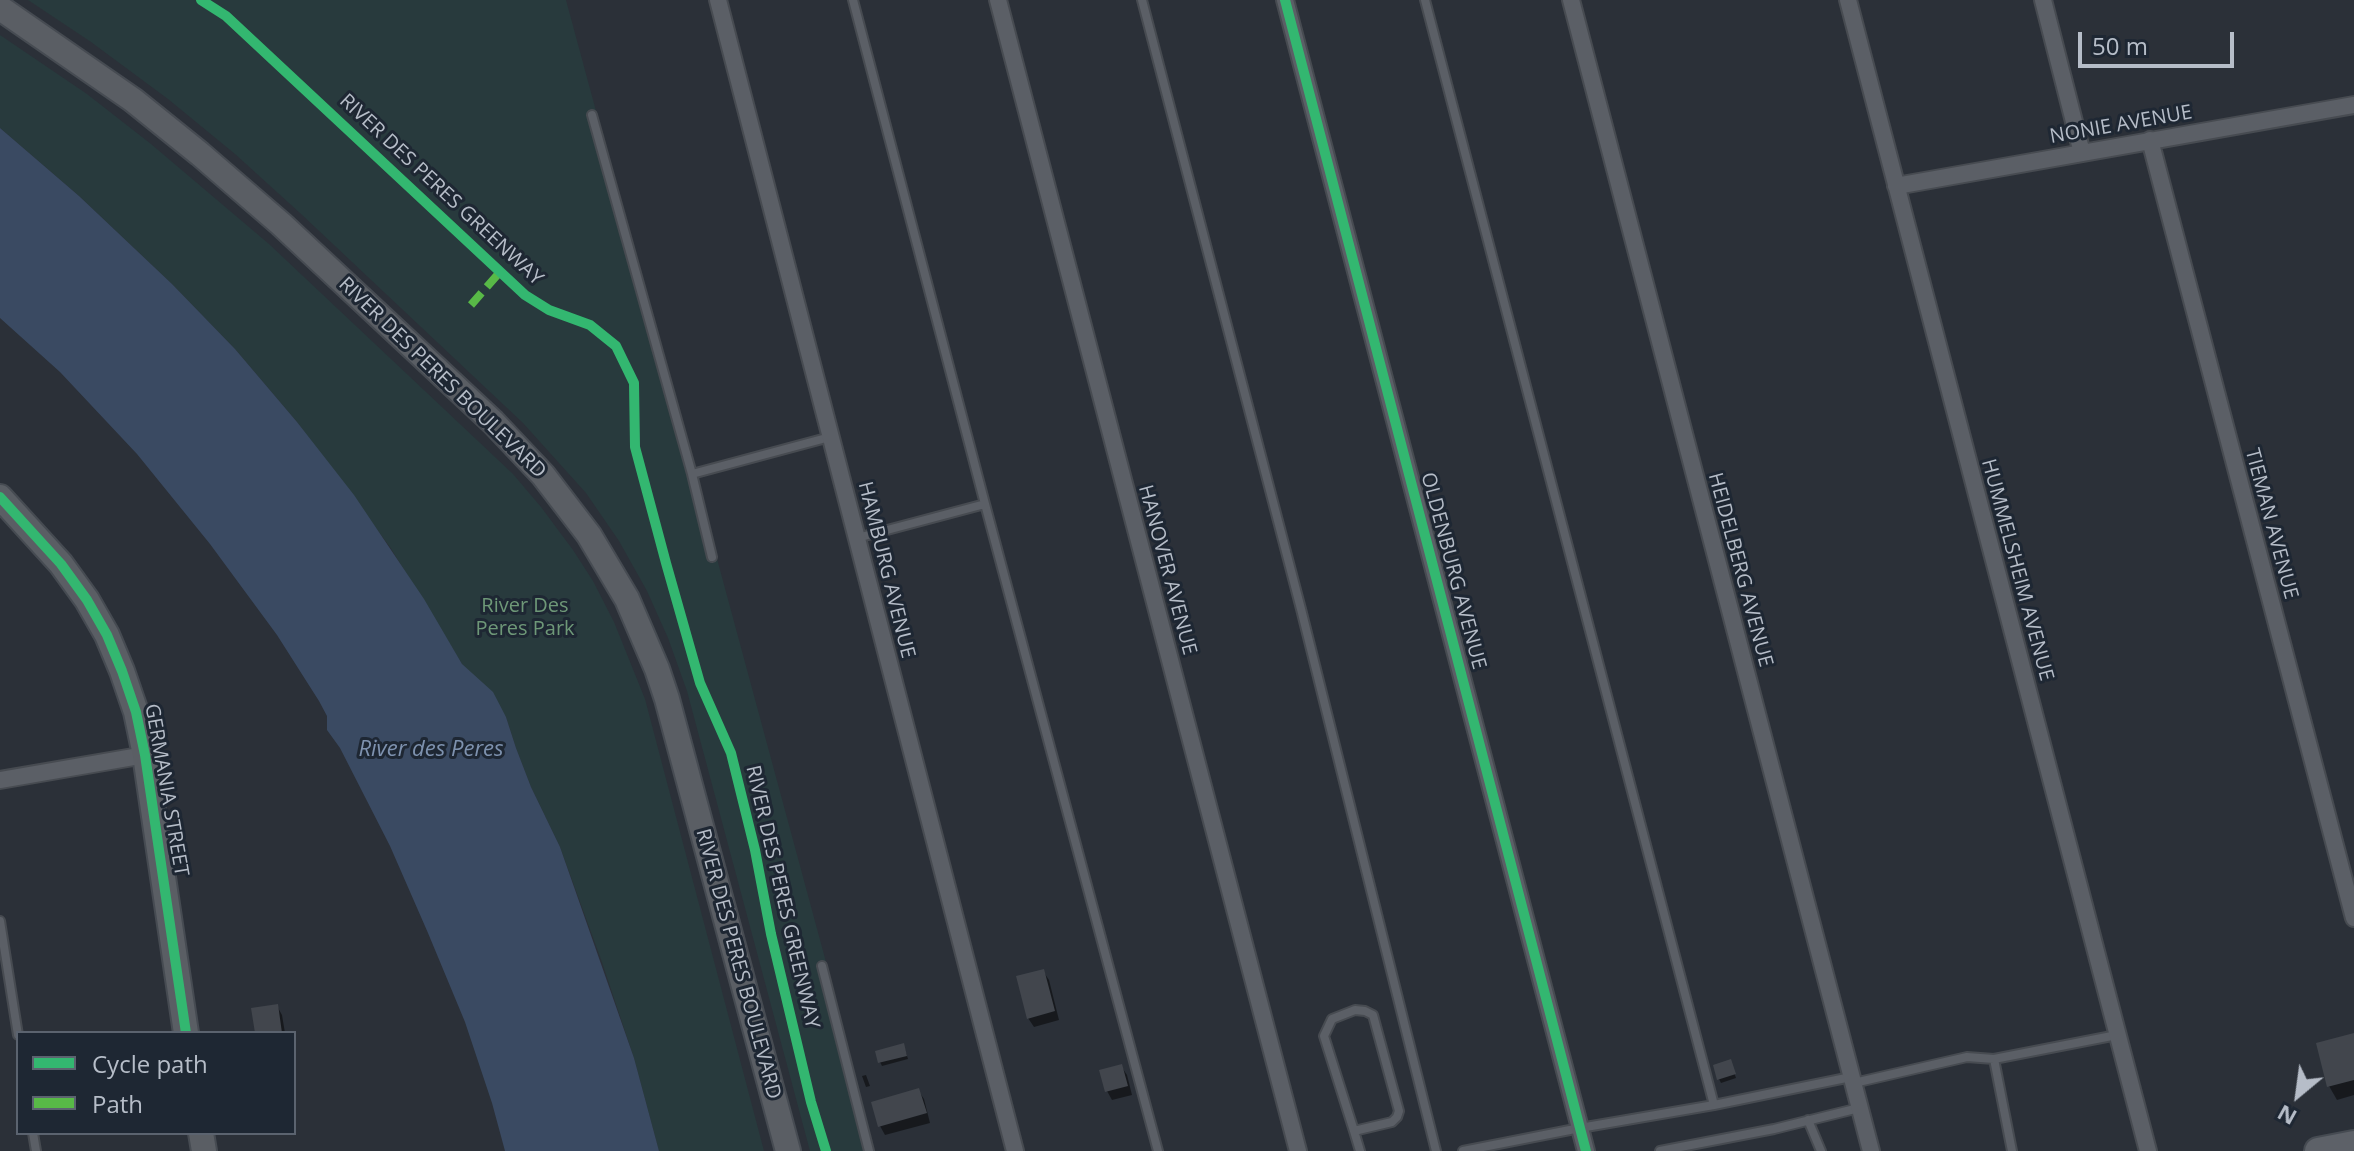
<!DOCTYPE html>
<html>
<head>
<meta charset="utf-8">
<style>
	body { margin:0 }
	#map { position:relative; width:2354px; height:1151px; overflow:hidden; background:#2b3038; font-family:"Open Sans",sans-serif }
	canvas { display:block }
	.legend { position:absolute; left:16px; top:1031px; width:280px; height:104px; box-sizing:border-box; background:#1e2733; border:2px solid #5b636f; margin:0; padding:10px 14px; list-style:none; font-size:24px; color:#b6bdc8 }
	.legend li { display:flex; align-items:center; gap:16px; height:40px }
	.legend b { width:40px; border:2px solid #5b636f }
	.north { position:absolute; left:2258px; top:1055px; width:80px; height:80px; -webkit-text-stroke:6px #1e2733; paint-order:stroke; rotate:209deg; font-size:22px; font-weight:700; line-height:32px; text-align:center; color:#b6bdc8 }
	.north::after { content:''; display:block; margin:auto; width:28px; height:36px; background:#b6bdc8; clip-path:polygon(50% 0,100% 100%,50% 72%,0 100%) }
	.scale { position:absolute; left:2078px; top:32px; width:156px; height:36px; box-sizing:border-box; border:4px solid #b6bdc8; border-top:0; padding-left:10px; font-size:24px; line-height:28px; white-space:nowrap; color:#b6bdc8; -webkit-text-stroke:6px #1e2733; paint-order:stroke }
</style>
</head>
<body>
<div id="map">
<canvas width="2354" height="1151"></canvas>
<ul class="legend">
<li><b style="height:10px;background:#33b770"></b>Cycle path</li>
<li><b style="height:10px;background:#58b947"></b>Path</li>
</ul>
<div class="north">N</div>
<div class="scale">50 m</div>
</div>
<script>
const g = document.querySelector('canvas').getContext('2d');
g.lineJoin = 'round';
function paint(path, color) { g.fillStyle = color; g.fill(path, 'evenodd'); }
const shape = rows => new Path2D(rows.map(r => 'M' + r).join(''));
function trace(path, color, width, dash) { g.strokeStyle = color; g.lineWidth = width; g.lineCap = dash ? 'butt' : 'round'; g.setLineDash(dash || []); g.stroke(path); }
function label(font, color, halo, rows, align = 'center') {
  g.font = font + ' "Open Sans",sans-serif'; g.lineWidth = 6; g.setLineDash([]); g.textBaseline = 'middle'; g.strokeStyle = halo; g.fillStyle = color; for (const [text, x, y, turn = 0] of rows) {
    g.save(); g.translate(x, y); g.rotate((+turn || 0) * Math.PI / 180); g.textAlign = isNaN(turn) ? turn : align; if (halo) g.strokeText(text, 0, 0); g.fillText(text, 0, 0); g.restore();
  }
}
const green = shape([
	[28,0,566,0,826,962,817,965,866,1151,810,1151,687,691,668,638,647,591,619,541,586,493,523,423,300,213,235,154,168,99,91,42],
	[0,35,87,94,151,144,269,244,513,474,541,507,573,550,593,581,614,622,645,699,764,1151,659,1151,634,1058,603,965,560,847,531,787,516,748,506,717,462,664,390,547,297,422,235,349,172,284,79,196,0,128]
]);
const water = shape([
	[0,128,79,196,172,284,235,349,297,422,354,495,424,599,462,664,493,692,506,717,516,748,531,787,560,847,634,1058,659,1151,505,1151,492,1103,465,1022,428,933,390,846,340,748,327,730,327,716,319,701,277,635,210,544,137,454,60,372,0,318]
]);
const shadow = shape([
	[1043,971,1049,980,1059,1020,1034,1027,1028,1018],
	[277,1006,282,1015,285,1033,257,1033],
	[2354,1035,2354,1095,2337,1100,2329,1086],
	[905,1049,908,1059,882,1066,880,1062],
	[1121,1066,1127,1075,1132,1095,1112,1100,1107,1091],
	[1732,1066,1736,1078,1721,1083,1719,1079],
	[866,1075,870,1086,866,1087,862,1076],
	[918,1090,924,1099,930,1123,885,1135,880,1126,874,1103]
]);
const building = shape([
	[1044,969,1055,1011,1027,1019,1016,976],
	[278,1004,282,1033,255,1033,251,1008],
	[2354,1033,2354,1080,2327,1087,2316,1043],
	[904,1043,907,1056,878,1063,875,1051],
	[1731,1059,1736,1074,1717,1080,1713,1065],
	[1122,1064,1128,1086,1105,1092,1099,1070],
	[919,1088,927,1113,878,1127,871,1102]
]);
const lane = shape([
	[853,0,985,504,1158,1151],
	[1142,0,1301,609,1436,1151],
	[1425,0,1714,1105],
	[592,115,692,474,712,557],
	[692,474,830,437],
	[857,538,985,504],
	[0,921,18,1035],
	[822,966,869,1151],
	[1994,1059,2012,1151],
	[1854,1083,1967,1057,1994,1059,2117,1035],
	[1808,1120,1821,1151],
	[1354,1131,1392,1122,1397,1117,1399,1111,1373,1015,1365,1011,1355,1010,1332,1019,1324,1036,1354,1131,1360,1151],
	[33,1133,36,1151],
	[1463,1151,1580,1128,1714,1105,1851,1077],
	[1660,1151,1774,1129,1859,1108]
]);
const street = shape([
	[718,0,1015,1151],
	[998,0,1298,1151],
	[1285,0,1586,1151],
	[1571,0,1871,1151],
	[1848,0,2148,1151],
	[2043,0,2082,153],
	[2150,140,2354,918],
	[1896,186,2354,105],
	[0,780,145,755]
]);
const secondary = shape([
	[0,8,133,100,200,154,281,224,493,422,543,475,589,535,627,599,657,669,667,699,788,1151],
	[0,497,61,564,87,600,107,635,122,671,136,712,145,755,186,1033],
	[201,1133,204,1151]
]);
const primary = shape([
	[2318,1151,2354,1144]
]);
const quiet = shape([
	[471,305,500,272]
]);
const cycleway = shape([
	[201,0,226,16,525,295,549,310,590,325,616,346,634,383,635,447,666,563,700,683,731,753,755,850,771,934,811,1102,826,1151],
	[1285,0,1586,1151],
	[0,497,61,564,87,600,107,635,122,671,136,712,145,755,186,1033]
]);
const streetNames = [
	["NONIE AVENUE",2121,125,-10],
	["RIVER DES PERES GREENWAY",441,190,43],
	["RIVER DES PERES BOULEVARD",442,378,44],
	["TIEMAN AVENUE",2271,524,75],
	["HAMBURG AVENUE",886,570,76],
	["HANOVER AVENUE",1167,570,75],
	["HEIDELBERG AVENUE",1740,570,75],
	["HUMMELSHEIM AVENUE",2017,570,75],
	["OLDENBURG AVENUE",1453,571,75],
	["GERMANIA STREET",166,790,80],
	["RIVER DES PERES GREENWAY",782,897,77],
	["RIVER DES PERES BOULEVARD",738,964,75]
];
const parkNames = [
	["River Des",525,606],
	["Peres Park",525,629]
];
const waterNames = [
	["River des Peres",431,750]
];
paint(green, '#283a3d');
paint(water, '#3a4a62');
paint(shadow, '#0007');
paint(building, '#42464d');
trace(lane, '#474b51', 12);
trace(street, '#474b51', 20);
trace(secondary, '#464b52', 28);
trace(primary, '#464b52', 30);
trace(lane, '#5b5f66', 8);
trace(street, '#5b5f66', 16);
trace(secondary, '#5a5e64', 24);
trace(primary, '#5d6168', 26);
trace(quiet, '#58b947', 8, [16, 8]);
trace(cycleway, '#33b770', 10);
label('20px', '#b6bdc8', '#1e2733', streetNames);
label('20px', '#6e9878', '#1e2733', parkNames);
label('italic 22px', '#7e92af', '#1e2733', waterNames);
</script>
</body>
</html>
